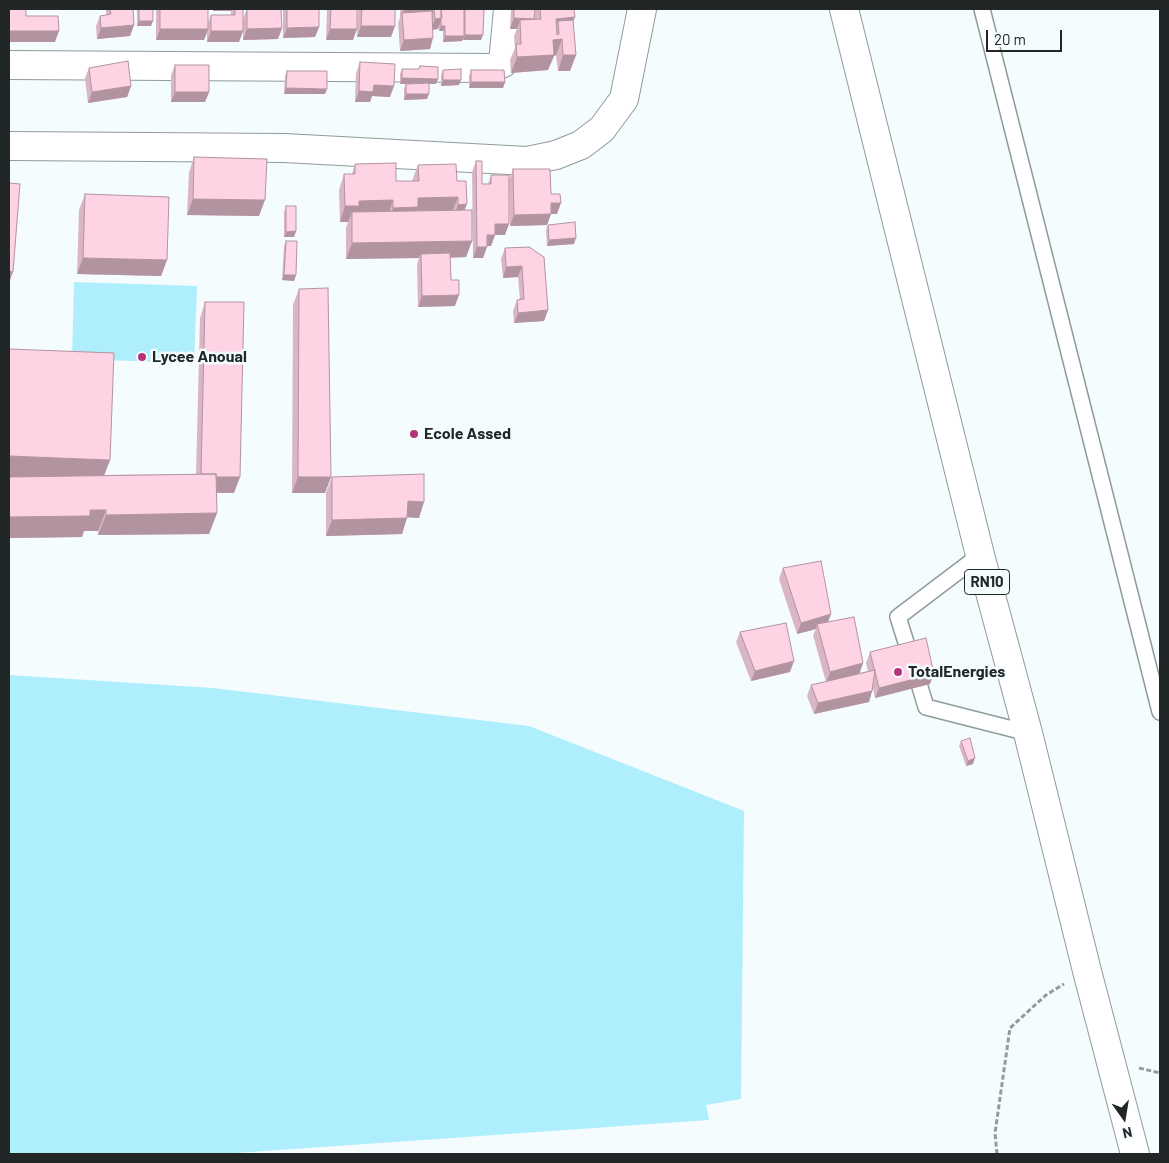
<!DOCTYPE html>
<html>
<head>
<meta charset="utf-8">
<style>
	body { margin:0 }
	#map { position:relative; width:1169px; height:1163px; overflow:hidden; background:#f4fcfe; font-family:Barlow,sans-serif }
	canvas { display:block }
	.frame { position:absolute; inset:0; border:10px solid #212627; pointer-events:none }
	.north { position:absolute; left:1099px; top:1093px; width:50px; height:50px; -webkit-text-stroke:4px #f4fcfe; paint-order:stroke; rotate:167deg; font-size:14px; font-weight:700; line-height:20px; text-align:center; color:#212627 }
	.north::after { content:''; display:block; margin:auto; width:18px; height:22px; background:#212627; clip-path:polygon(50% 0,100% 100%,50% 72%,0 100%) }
	.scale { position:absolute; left:986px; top:30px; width:76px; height:22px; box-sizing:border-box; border:2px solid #212627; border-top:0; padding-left:6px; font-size:15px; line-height:18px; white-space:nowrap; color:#212627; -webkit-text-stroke:4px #f4fcfe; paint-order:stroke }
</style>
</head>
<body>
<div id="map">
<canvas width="1169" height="1163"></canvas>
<div class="frame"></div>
<div class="north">N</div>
<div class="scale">20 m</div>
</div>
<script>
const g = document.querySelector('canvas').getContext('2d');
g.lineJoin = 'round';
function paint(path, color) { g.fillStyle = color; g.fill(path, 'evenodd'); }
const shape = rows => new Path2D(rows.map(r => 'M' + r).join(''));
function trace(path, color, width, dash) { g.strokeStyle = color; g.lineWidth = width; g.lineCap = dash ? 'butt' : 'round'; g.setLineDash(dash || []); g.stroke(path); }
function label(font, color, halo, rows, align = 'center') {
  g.font = font + ' Barlow,sans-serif'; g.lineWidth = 5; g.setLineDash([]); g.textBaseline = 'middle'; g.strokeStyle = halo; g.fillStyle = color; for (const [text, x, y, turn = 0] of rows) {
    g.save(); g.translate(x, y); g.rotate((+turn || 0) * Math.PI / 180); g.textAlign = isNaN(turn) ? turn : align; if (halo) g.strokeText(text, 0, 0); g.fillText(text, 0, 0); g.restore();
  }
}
const green = shape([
	[74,282,197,286,194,363,72,359],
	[9,675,213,688,529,726,744,811,741,1099,706,1105,709,1120,222,1154,9,1154]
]);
const path = shape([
	[1139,1068,1160,1073],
	[997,1154,995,1133,1010,1028,1046,995,1064,984]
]);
const service = shape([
	[982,9,1160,712],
	[909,652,898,617,980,555],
	[920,687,926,707,1028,733]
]);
const minor = shape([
	[9,65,492,68,503,63,508,9],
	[9,146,284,148,527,161,556,155,581,145,602,129,624,99,642,9]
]);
const primary = shape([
	[844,9,980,555,1028,733,1087,971,1135,1154]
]);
const wall = shape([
	[106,9,133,9,134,25,130,36,97,39,96,26,100,16,106,15],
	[137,9,153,9,151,26,137,26],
	[156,9,208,9,208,23,211,15,231,15,231,11,213,11,213,9,243,9,243,19,247,9,282,28,278,39,243,40,243,23,243,31,239,42,207,42,207,33,204,40,156,40],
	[283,9,319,9,319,27,315,37,283,38],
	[327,9,357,9,357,29,353,40,326,40],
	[358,9,395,9,395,26,391,37,357,37],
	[400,9,464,9,464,11,465,9,484,9,481,40,463,40,463,39,462,41,443,42,443,31,439,31,439,26,438,29,433,30,430,49,400,51,398,23,400,18],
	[511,9,574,9,573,21,576,55,570,71,558,71,556,55,554,56,548,70,511,73,510,60,515,48,514,36,517,29,510,29],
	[360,62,390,97,372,96,370,102,355,102,356,73],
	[175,65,209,92,205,102,171,102,171,75],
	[420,66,436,84,429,84,427,99,404,100,404,89,406,84,400,84,400,74,402,69,419,69],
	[89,68,131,86,127,97,88,103,85,78],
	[443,70,459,85,441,86,441,75],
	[471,70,505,82,503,88,469,88,469,76],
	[287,71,325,94,284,94,285,76],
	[194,157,259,216,187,215,189,172],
	[476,161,482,184,488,184,491,175,505,235,495,235,491,246,487,246,483,258,473,258,472,172],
	[355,164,396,181,412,181,418,165,457,181,472,241,466,257,450,258,451,280,455,306,418,307,417,264,419,258,346,259,346,228,348,222,340,222,339,190,344,174,352,174],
	[513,169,551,194,557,214,551,214,547,225,510,226,509,180],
	[85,194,167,260,161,276,77,274,79,210],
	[286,206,296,231,294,237,284,237,284,212],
	[548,225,574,244,547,246,546,230],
	[286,241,296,275,294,281,282,280,284,246],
	[529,247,548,310,544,321,514,323,513,311,517,300,520,300,518,277,503,278,501,259,505,248],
	[299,289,331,477,325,493,292,493,293,305],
	[205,302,234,493,216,493,217,513,209,534,98,535,98,531,84,531,82,537,9,538,110,460,104,475,196,474,200,318],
	[332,477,419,518,407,517,402,534,326,536,326,493],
	[783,568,863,663,860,673,868,671,866,663,870,652,930,684,875,698,873,688,869,702,814,714,807,696,811,685,826,682,813,635,816,629,797,634,779,579],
	[740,632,790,672,751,681,736,642],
	[961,741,973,764,966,766,959,746]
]);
const shadedWall = shape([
	[214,9,232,9,231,11,213,11],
	[421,9,434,9,430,19,402,14,404,10],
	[575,17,569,33,558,21,554,34,556,19],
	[442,18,438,29,431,30,435,19],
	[514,18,534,19,530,29,520,20,517,29,510,29],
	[139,21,153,21,151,26,137,26],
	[134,25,130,36,97,39,101,28],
	[361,26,395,26,391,37,357,37],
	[441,26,445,26,443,31,439,31],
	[319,27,315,37,283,38,287,28],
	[282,28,278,39,243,40,247,29],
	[160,29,208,29,204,40,156,40],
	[330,29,357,29,353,40,326,40],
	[9,31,59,31,55,42,9,42],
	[211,31,243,31,239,42,207,42],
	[465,35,483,35,481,40,463,40],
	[445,36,464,36,462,41,443,42],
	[433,38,430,49,400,51,404,40],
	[562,39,556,55,554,56,548,70,511,73,517,57,553,40],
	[563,55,576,55,570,71,558,71],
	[402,78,438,79,436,84,400,84],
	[443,80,461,80,459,85,441,86],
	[471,82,505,82,503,88,469,88],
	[374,85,394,86,390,97,372,96,370,102,355,102,359,91],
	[131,86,127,97,88,103,92,92],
	[286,88,327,89,325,94,284,94],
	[175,92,209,92,205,102,171,102],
	[406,94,429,94,427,99,404,100],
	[458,197,452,212,388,224,393,208,418,198],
	[193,199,265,200,259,216,187,215],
	[393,200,388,216,352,212,348,222,340,222,345,206,359,201],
	[551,203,561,203,557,214,547,214],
	[467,204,461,220,452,221,458,205],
	[551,214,547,225,510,226,514,215],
	[495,224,509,224,505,235,491,235],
	[296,231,294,237,284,237,286,232],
	[487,235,495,235,491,246,483,246],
	[576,238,574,244,547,246,549,240],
	[472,241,466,257,421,258,421,254,419,258,346,259,352,243],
	[477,247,487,247,483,258,473,258],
	[83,258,167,260,161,276,77,274],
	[522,266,518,277,503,278,506,267],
	[9,271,13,272,9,283],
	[284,275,296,275,294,281,282,280],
	[459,295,455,306,418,307,422,296],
	[548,310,544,321,514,323,518,313],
	[9,456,110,460,102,481,9,477],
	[201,477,240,477,234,493,195,492],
	[298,477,331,477,325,493,292,493],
	[408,501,424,502,419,518,402,517],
	[90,510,106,510,98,531,84,531,82,537,9,538,9,517],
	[217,513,209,534,98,535,106,515],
	[407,518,402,534,326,536,332,520],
	[831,614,827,625,817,624,816,629,797,634,801,623],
	[794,661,790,672,751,681,755,671],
	[863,663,859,674,826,683,830,672],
	[934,674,930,684,875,698,879,688],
	[872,691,869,702,814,714,818,703],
	[975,758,973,764,966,766,968,761]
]);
const building = shape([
	[9,9,26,9,26,16,58,16,59,31,9,31,9,9],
	[110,9,133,9,134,25,101,28,100,16,111,14,110,9],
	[139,9,153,9,153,21,139,21,139,9],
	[160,9,208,9,208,29,160,29,160,9],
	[235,9,243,9,243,31,211,31,211,15,235,15,235,9],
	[247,9,281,9,282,28,247,29,247,9],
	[287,9,319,9,319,27,287,28,287,9],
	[331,9,357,9,357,29,330,29,331,9],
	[362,9,395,9,395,26,361,26,362,9],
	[434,9,441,9,442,18,435,19,434,9],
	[441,9,464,9,464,36,445,36,445,26,441,26,441,9],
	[465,9,484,9,483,35,465,35,465,9],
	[514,9,535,9,534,19,514,18,514,9],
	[540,9,574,9,575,17,556,19,557,35,559,34,558,21,573,20,576,55,563,55,562,39,553,40,554,55,517,57,516,44,521,44,520,20,541,19,540,9],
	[432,11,433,38,404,40,402,13,432,11],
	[128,61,131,86,92,92,89,68,128,61],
	[360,62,395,64,394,86,374,85,373,92,359,91,360,62],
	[175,65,209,65,209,92,175,92,175,65],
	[420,66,438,67,438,79,402,78,402,69,419,69,420,66],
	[461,69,461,80,443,80,443,70,461,69],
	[471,70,504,70,505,82,471,82,471,70],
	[287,71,327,71,327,89,286,88,287,71],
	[429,83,429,94,406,94,406,84,429,83],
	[194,157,267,159,265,200,193,199,194,157],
	[476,161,482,161,482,184,491,184,491,175,509,175,509,224,495,224,495,235,487,235,487,247,477,247,476,161],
	[396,163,396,181,419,181,418,165,456,164,457,181,466,181,467,204,458,205,458,197,418,198,418,207,393,208,393,200,359,201,359,206,345,206,344,174,355,174,355,164,396,163],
	[513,169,550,169,551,194,560,194,561,203,551,203,551,214,514,215,513,169],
	[9,183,20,184,13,272,9,271,9,183],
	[85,194,169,197,167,260,83,258,85,194],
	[286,206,296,206,296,231,286,232,286,206],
	[472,210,472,241,352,243,352,212,472,210],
	[575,222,576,238,549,240,548,225,575,222],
	[286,241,297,241,296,275,284,275,286,241],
	[529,247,544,257,548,310,518,313,517,300,524,299,522,266,506,267,505,248,529,247],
	[450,253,451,280,459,280,459,295,422,296,421,254,450,253],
	[328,288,331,477,298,477,299,289,328,288],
	[205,302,244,302,240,477,216,477,216,474,201,474,205,302],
	[9,349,114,353,110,460,9,456,9,349],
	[216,474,217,513,106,515,106,510,90,510,90,516,9,517,9,477,216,474],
	[424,474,424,502,408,501,407,518,332,520,332,477,424,474],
	[821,561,831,614,801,623,783,568,821,561],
	[854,617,863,663,830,672,817,624,854,617],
	[786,623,794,661,755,671,740,632,786,623],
	[926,638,934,674,879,688,870,652,926,638],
	[875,670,872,691,818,703,811,685,875,670],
	[970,738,975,758,968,761,961,741,970,738]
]);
const markers = [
	[142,357,5,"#b63279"],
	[414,434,5,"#b63279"],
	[898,672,5,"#b63279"]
];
const shields = [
	[987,582,45]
];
const shieldNames = [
	["RN10",987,582]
];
const poiNames = [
	["Lycee Anoual",152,357],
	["Ecole Assed",424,434],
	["TotalEnergies",908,672]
];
paint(green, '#afeefc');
trace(service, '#8e9b9e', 18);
trace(minor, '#8e9b9e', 30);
trace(primary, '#8e9b9e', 30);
trace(path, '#949b9c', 3, [5, 2.5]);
trace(service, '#fff', 15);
trace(minor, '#fff', 28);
trace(primary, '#fff', 28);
paint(wall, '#dab5c4');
paint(shadedWall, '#b294a0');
paint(building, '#fed3e4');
trace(building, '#b294a0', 1);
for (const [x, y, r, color] of markers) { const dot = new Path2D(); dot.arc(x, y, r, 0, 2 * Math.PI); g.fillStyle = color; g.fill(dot); trace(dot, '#f4fcfe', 2); }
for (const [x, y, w] of shields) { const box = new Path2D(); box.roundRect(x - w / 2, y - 12.5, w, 25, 4); g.fillStyle = '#f4fcfe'; g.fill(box); trace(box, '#212627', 1); }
label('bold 15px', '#212627', null, shieldNames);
label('bold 16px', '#212627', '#f4fcfe', poiNames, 'left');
</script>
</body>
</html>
